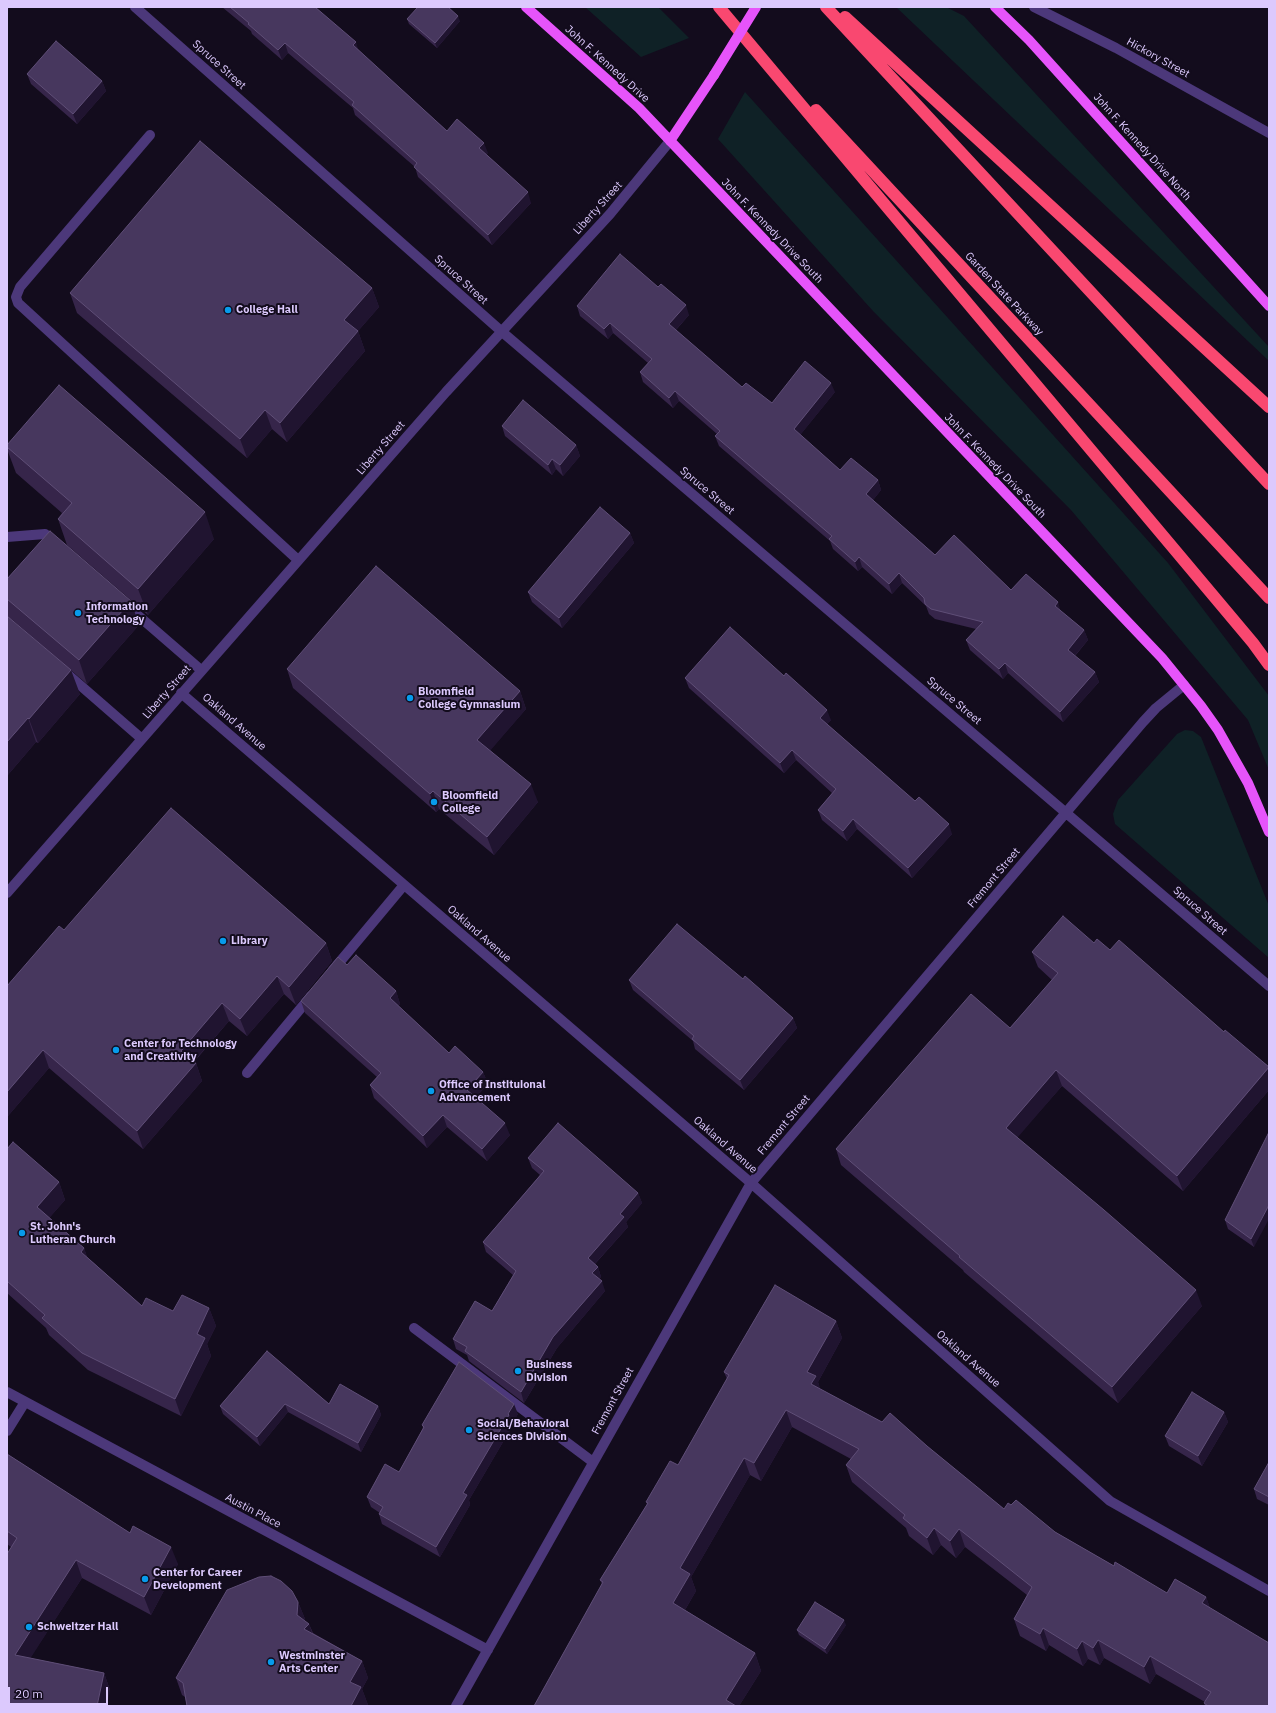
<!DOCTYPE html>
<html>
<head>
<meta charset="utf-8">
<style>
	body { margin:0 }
	#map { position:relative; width:1276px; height:1713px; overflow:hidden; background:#130c1d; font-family:"IBM Plex Sans",sans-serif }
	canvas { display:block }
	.frame { position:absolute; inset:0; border:8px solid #dcc9fd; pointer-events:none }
	.scale { position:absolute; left:8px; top:1687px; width:100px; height:18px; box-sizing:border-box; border:2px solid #dcc9fd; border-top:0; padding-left:5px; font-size:12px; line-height:14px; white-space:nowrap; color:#dcc9fd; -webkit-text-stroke:3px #130c1d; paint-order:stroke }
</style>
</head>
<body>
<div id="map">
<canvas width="1276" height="1713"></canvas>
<div class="frame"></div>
<div class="scale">20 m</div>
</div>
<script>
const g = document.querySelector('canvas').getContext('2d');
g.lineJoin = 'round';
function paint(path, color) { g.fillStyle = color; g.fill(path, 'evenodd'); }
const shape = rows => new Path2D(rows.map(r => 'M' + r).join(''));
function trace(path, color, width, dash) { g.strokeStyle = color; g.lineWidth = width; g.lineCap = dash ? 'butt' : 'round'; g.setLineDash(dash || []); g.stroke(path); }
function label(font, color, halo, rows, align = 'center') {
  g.font = font + ' "IBM Plex Sans",sans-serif'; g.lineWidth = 4; g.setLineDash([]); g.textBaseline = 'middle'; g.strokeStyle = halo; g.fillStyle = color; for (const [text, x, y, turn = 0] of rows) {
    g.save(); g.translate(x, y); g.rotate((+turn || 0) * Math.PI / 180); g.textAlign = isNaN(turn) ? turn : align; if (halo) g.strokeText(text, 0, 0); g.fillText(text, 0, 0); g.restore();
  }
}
const green = shape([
	[585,7,658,7,689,38,641,57],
	[896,7,946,7,964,16,1269,347,1269,361],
	[745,92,1168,563,1269,696,1269,770,1248,720,1071,510,873,311,718,139],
	[1185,730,1193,731,1201,737,1269,906,1269,958,1115,824,1113,814,1118,800,1177,734]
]);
const minor = shape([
	[135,7,501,331,1269,986],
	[1034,7,1116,48,1269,133],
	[150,135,20,287,16,297,18,303,298,560],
	[7,537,45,534,56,544],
	[126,605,201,670],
	[65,672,142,739],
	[181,693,751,1183,1110,1501,1269,1591],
	[7,893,446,392,610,214,670,141],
	[333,970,404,885],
	[247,1073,311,996],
	[414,1328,593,1462],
	[7,1392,488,1650],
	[7,1431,25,1402],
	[456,1706,751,1183,1143,722,1156,708,1184,685]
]);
const major = shape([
	[526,7,639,108,1162,658,1201,706,1218,730,1248,783,1269,832],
	[995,7,1029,40,1269,306],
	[670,141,714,75]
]);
const highway = shape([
	[719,7,1253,643,1269,665],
	[826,7,1269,484],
	[845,17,1269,407],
	[816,110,1269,598]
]);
const majorBridge = shape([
	[714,75,756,7]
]);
const wall = shape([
	[222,7,315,7,359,51,447,131,488,153,486,154,531,203,492,245,418,177,415,167,355,115,353,108,288,53,282,60,252,34,251,31],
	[407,19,460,21,437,48,409,24],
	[27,74,102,81,106,91,77,124,31,84],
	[658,287,689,315,676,330,742,387,772,403,835,392,800,435,840,470,878,480,881,490,873,500,935,555,1011,590,1061,611,1084,630,1088,640,1075,656,1095,672,1099,682,1063,722,1008,673,1003,679,970,650,966,640,976,629,935,619,929,614,926,606,902,583,892,594,862,567,858,571,833,549,830,541,719,446,715,436,717,434,679,401,673,408,643,382,640,372,648,363,613,333,608,339,580,316,577,306],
	[372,288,379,307,358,331,365,351,287,442,272,429,247,458,77,313,70,293],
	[502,426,576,445,580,456,563,476,556,469,552,475,505,436],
	[7,445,214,539,148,615,67,545,58,519,62,513,16,473,7,449],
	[630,533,634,543,562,628,532,602,528,592],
	[7,579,139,625,87,684,10,618,80,694,38,743,36,742,7,776],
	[287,669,520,691,526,709,490,750,538,802,494,855,439,809,436,812,293,688],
	[685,678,831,720,827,724,952,834,912,878,857,829,847,841,822,820,818,810,832,793,796,760,784,773,689,688],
	[64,930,326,943,332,961,296,1005,284,994,247,1036,229,1021,194,1062,196,1063,202,1081,143,1149,49,1068,8,1116,7,1115,7,986],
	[1094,943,1110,950,1224,1032,1269,1067,1269,1090,1183,1191,1062,1086,1017,1137,1202,1306,1118,1403,964,1272,963,1270,841,1165,836,1149,1010,1028,1052,980,1038,967,1032,952],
	[347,965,396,991,400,1004,398,1006,449,1053,483,1072,488,1084,476,1097,510,1135,487,1161,447,1127,427,1148,374,1098,370,1085,377,1077,305,1013,301,1001],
	[743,979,793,1018,797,1028,744,1090,695,1049,693,1041,633,990,629,980],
	[1269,1132,1254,1247,1228,1229,1225,1220],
	[7,1149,59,1182,65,1200,49,1218,84,1248,87,1257,142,1306,173,1311,209,1308,216,1326,207,1344,211,1356,181,1416,88,1370,49,1335,46,1328,7,1293],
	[528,1158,638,1193,642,1203,626,1222,628,1227,595,1264,598,1267,601,1277,599,1279,605,1291,557,1348,524,1403,469,1361,467,1355,456,1349,453,1339,492,1311,513,1275,486,1252,483,1242,540,1175,532,1168],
	[836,1321,842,1338,818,1382,820,1389,927,1446,1004,1509,1055,1532,1114,1566,1167,1593,1206,1597,1210,1608,1269,1706,1205,1706,1204,1703,1205,1702,1156,1674,1150,1684,1104,1658,1100,1665,1088,1659,1083,1666,1049,1645,1046,1651,1020,1636,1014,1619,1027,1595,965,1547,956,1558,941,1545,933,1555,909,1536,906,1528,852,1482,846,1465,851,1459,792,1427,761,1481,750,1475,691,1577,696,1591,685,1610,755,1653,761,1671,739,1706,534,1706,602,1584,600,1580,647,1504,646,1502,678,1465,727,1379,724,1372],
	[267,1351,329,1404,378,1406,381,1415,361,1452,288,1412,260,1446,223,1414,220,1406],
	[1224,1412,1228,1422,1202,1466,1169,1446,1165,1436],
	[518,1414,512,1423,513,1425,469,1500,470,1505,440,1557,382,1524,379,1514,380,1513,371,1507,367,1497,399,1472,423,1428,422,1425],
	[7,1454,178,1564,151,1615,82,1578,30,1658,104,1673,110,1690,7,1706,11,1547,7,1544],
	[1269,1462,1269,1505,1257,1499,1254,1489],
	[298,1602,305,1619,304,1620,309,1624,313,1633,362,1661,368,1678,362,1689,368,1705,367,1706,187,1706,185,1697,182,1695,176,1678],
	[846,1625,827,1654,799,1635,797,1630]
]);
const shadedWall = shape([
	[7,7,10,7,7,11],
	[458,16,460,21,437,48,435,43],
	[356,42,359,52,353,45],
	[285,43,288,53,282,60,278,50],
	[102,81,106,91,77,124,73,114],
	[484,143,488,153,483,158,479,148],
	[528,192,531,203,492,245,488,235],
	[372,288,379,307,351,339,344,320],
	[686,305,689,315,672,334,669,324],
	[610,323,613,333,608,339,604,329],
	[358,331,365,351,287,442,280,423],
	[831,383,835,392,797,439,794,429],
	[675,391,679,401,673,408,669,398],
	[265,410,272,429,247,458,240,439],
	[576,445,580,456,563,476,560,465],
	[552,459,556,469,552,475,548,465],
	[878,480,881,490,870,504,866,494],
	[205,512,214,539,148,615,138,589],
	[630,533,634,543,562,628,559,618],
	[859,557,862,567,858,571,855,562],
	[899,573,902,583,892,594,889,584],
	[131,601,139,625,87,684,79,660],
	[1058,602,1061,612,1055,606],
	[1084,630,1088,640,1071,660,1068,650],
	[1005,663,1008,673,1003,679,999,669],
	[71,670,80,694,38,743,29,719],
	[1095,672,1099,682,1063,722,1060,712],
	[520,691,526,709,484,758,477,740],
	[827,710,831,720,824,728,820,718],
	[28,718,36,742,7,776,7,742],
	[792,750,796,760,784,773,780,763],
	[531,784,538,802,494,855,487,837],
	[433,791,439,809,436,812,430,794],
	[853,819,857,829,847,841,843,831],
	[949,824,952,834,912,878,908,868],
	[326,943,332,961,296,1005,289,987],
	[277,976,284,994,247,1036,240,1019],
	[396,991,400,1004,395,1010,390,998],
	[222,1003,229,1021,188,1068,181,1051],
	[793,1018,797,1028,744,1090,740,1080],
	[43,1050,49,1068,8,1116,7,1113,7,1092],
	[196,1063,202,1081,143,1149,137,1131],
	[1269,1068,1269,1090,1183,1191,1177,1176],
	[1056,1070,1062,1086,1012,1144,1006,1128],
	[483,1072,488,1084,471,1102,467,1090],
	[443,1115,447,1127,427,1148,423,1136],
	[505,1123,510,1135,487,1161,482,1149],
	[59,1182,65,1200,44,1224,37,1207],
	[638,1193,642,1203,626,1222,628,1227,591,1268,588,1258,620,1214],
	[1269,1205,1269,1219,1254,1247,1251,1239],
	[84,1248,90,1266,81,1252],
	[598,1267,601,1277,596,1283,592,1273],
	[602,1281,605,1291,557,1348,524,1403,521,1392,553,1337],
	[1196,1290,1202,1306,1118,1403,1112,1387],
	[209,1308,216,1326,207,1344,211,1356,181,1416,175,1399,197,1334],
	[836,1321,842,1338,818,1382,822,1394,811,1384,807,1372],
	[285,1404,288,1412,260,1446,257,1437],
	[514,1404,518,1414,512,1423,513,1425,469,1500,470,1505,440,1557,436,1547,463,1493],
	[378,1406,381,1415,361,1452,358,1443],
	[786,1410,792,1427,761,1481,754,1463],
	[1224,1412,1228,1422,1202,1466,1198,1456],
	[744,1458,750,1475,691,1577,696,1591,679,1620,673,1603,680,1568],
	[934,1528,941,1545,933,1555,927,1538],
	[959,1529,965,1547,956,1558,950,1541],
	[171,1547,178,1564,151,1615,144,1597],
	[76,1560,82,1578,21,1673,15,1655],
	[1206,1597,1212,1614,1202,1603],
	[298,1602,305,1619,303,1632,297,1615],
	[844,1620,846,1625,827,1654,825,1649],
	[309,1624,315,1641,304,1629],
	[1043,1628,1049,1645,1046,1651,1040,1634],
	[1098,1640,1104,1658,1100,1665,1093,1648],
	[1082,1641,1088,1659,1083,1666,1077,1649],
	[755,1653,761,1671,739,1706,728,1706,726,1700],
	[1150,1656,1156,1674,1150,1684,1144,1667],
	[362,1661,368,1678,362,1689,368,1705,367,1706,351,1706,350,1682],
	[104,1673,110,1690,107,1706,97,1706]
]);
const building = shape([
	[230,7,315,7,356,42,353,45,447,131,457,119,484,143,479,148,528,192,488,235,414,167,417,163,352,105,354,102,285,43,278,50,248,24,249,23,230,7],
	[418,7,448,7,458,16,435,43,407,19,418,7],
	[56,41,102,81,73,114,27,74,56,41],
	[200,141,372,288,344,320,358,331,280,423,265,410,240,439,70,293,200,141],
	[620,254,658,287,661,284,686,305,669,324,742,387,746,383,772,403,805,361,831,383,794,429,840,470,851,458,878,480,866,494,935,555,954,535,1011,590,1026,574,1058,602,1055,606,1084,630,1068,650,1095,672,1060,712,1005,663,999,669,966,640,983,622,931,609,925,604,924,598,899,573,889,584,859,557,855,562,829,539,832,536,715,436,720,431,675,391,669,398,640,372,652,359,610,323,604,329,577,306,620,254],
	[59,385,205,512,138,589,58,519,72,503,7,447,7,445,59,385],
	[523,400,576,445,560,465,552,459,548,465,502,426,523,400],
	[600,507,630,533,559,618,528,592,600,507],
	[50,531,131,601,79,660,7,599,7,579,50,531],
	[376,566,520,691,477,740,531,784,487,837,433,791,430,794,287,669,376,566],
	[7,616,71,670,29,719,28,718,7,742,7,616],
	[730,627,784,676,786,673,827,710,820,718,915,801,919,797,949,824,908,868,853,819,843,831,818,810,836,789,792,750,780,763,685,678,730,627],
	[171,808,326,943,289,987,277,976,240,1019,222,1003,181,1051,196,1063,137,1131,43,1050,7,1092,7,986,59,926,64,930,171,808],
	[1063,916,1094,943,1097,939,1110,950,1119,940,1224,1032,1225,1030,1269,1067,1177,1176,1056,1070,1006,1128,1104,1210,1196,1290,1112,1387,959,1257,960,1256,836,1149,971,994,1010,1028,1058,973,1032,952,1063,916],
	[677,924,743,979,745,976,793,1018,740,1080,692,1039,694,1036,629,980,677,924],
	[356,955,396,991,390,998,449,1053,455,1046,483,1072,467,1090,505,1123,482,1149,443,1115,423,1136,370,1085,381,1073,301,1001,338,957,347,965,356,955],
	[558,1123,638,1193,620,1214,624,1217,588,1258,598,1267,592,1273,602,1281,553,1337,521,1392,465,1351,467,1347,453,1339,475,1301,492,1311,516,1271,483,1242,544,1171,528,1158,558,1123],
	[1269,1132,1269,1205,1251,1239,1225,1220,1269,1132],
	[13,1142,59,1182,37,1207,84,1248,81,1252,142,1306,146,1298,173,1311,182,1295,209,1308,197,1334,205,1338,175,1399,82,1353,42,1318,45,1315,7,1281,7,1149,13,1142],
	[775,1285,836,1321,807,1372,816,1376,811,1384,882,1422,890,1413,927,1446,1004,1509,1008,1503,1011,1505,1016,1500,1055,1532,1114,1566,1115,1562,1167,1593,1175,1579,1206,1597,1202,1603,1269,1643,1269,1706,1208,1706,1204,1703,1211,1692,1150,1656,1144,1667,1098,1640,1093,1648,1082,1641,1077,1649,1043,1628,1040,1634,1014,1619,1032,1587,959,1529,950,1541,934,1528,927,1538,903,1518,905,1515,846,1465,859,1449,786,1410,754,1463,744,1458,680,1568,690,1574,673,1603,755,1653,726,1700,736,1706,534,1706,603,1582,600,1580,648,1503,646,1502,670,1461,678,1465,729,1375,724,1372,775,1285],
	[267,1351,329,1404,340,1384,378,1406,358,1443,285,1404,257,1437,220,1406,267,1351],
	[459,1362,514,1404,508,1414,509,1415,463,1493,467,1495,436,1547,379,1514,383,1507,367,1497,385,1464,399,1472,424,1427,422,1425,459,1362],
	[1192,1392,1224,1412,1198,1456,1165,1436,1192,1392],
	[7,1454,130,1533,133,1526,171,1547,144,1597,76,1560,15,1655,104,1673,97,1706,7,1706,7,1554,17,1538,7,1531,7,1454],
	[1269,1462,1269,1497,1254,1489,1269,1462],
	[271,1576,281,1581,292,1591,298,1602,297,1615,309,1624,304,1629,362,1661,350,1682,361,1687,351,1706,187,1706,183,1683,176,1678,227,1590,259,1577,271,1576],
	[815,1602,844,1620,825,1649,797,1630,815,1602]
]);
const markers = [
	[228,310,4,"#079beb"],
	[78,613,4,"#079beb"],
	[410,698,4,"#079beb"],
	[434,802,4,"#079beb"],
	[223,941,4,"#079beb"],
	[116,1050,4,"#079beb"],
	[431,1091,4,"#079beb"],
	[22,1233,4,"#079beb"],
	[518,1371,4,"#079beb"],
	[469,1430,4,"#079beb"],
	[145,1579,4,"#079beb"],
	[29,1627,4,"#079beb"],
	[271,1662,4,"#079beb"]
];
const streetNames = [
	["Hickory Street",1158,58,29],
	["John F. Kennedy Drive",607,64,42],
	["Spruce Street",219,65,42],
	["John F. Kennedy Drive North",1142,147,48],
	["Liberty Street",598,208,-48],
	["John F. Kennedy Drive South",772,231,46],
	["Spruce Street",461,280,42],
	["Garden State Parkway",1004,294,47],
	["Liberty Street",381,448,-49],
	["John F. Kennedy Drive South",995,466,46],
	["Spruce Street",707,491,40],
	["Liberty Street",167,692,-49],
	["Spruce Street",954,701,40],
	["Oakland Avenue",234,722,41],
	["Fremont Street",994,878,-50],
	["Spruce Street",1200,911,41],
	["Oakland Avenue",479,934,41],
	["Fremont Street",784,1125,-50],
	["Oakland Avenue",725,1145,41],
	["Oakland Avenue",968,1359,41],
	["Fremont Street",613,1401,-61],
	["Austin Place",253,1511,28]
];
const poiNames = [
	["College Hall",236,310],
	["Information",86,607],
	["Technology",86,620],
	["Bloomfield",418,692],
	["College Gymnasium",418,705],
	["Bloomfield",442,796],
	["College",442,809],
	["Library",231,941],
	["Center for Technology",124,1044],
	["and Creativity",124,1057],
	["Office of Instituional",439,1085],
	["Advancement",439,1098],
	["St. John's",30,1227],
	["Lutheran Church",30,1240],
	["Business",526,1365],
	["Division",526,1378],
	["Social/Behavioral",477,1424],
	["Sciences Division",477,1437],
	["Center for Career",153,1573],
	["Development",153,1586],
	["Schweitzer Hall",37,1627],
	["Westminster",279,1656],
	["Arts Center",279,1669]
];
paint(green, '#0f2126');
trace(minor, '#4c387a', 10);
trace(major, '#e654fa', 10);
trace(highway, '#f94870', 12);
trace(majorBridge, '#e654fa', 10);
paint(wall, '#36254a');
paint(shadedWall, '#201430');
paint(building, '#47375e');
trace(building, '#5f4e77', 1);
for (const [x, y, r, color] of markers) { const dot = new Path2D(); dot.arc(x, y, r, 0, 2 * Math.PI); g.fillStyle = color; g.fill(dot); trace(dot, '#130c1d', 1.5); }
label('11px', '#dcc9fd', '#130c1d', streetNames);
label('bold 11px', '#dcc9fd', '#130c1d', poiNames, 'left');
</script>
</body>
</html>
